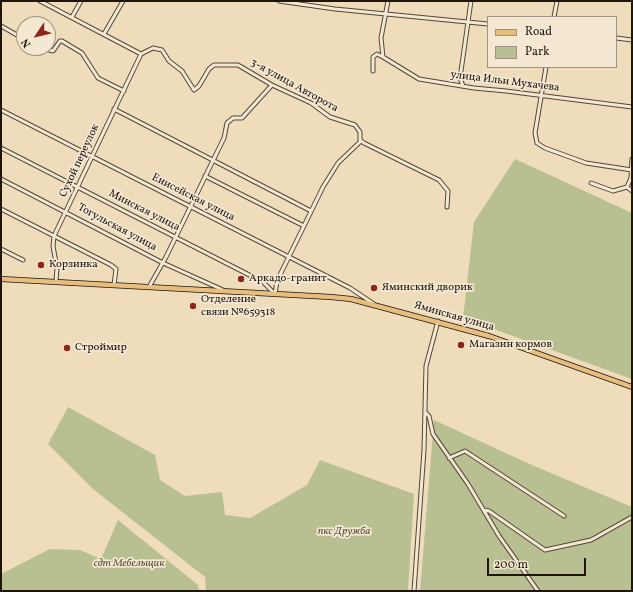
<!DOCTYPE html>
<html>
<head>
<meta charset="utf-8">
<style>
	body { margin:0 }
	#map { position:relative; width:633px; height:592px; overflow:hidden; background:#eedcbb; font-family:Vollkorn,serif }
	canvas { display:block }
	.frame { position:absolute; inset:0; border:2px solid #1f150d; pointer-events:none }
	.legend { position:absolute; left:487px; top:16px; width:130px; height:52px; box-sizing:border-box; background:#f4e8d3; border:1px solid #9f9484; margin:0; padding:5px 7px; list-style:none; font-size:12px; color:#1f150d }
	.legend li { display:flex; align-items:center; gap:8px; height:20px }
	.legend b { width:20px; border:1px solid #9f9484 }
	.north { position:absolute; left:16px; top:16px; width:40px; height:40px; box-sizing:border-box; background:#f4e8d3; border:1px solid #9f9484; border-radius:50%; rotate:235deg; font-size:11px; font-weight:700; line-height:16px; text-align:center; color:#1f150d }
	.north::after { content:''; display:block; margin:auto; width:14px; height:18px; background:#8f2418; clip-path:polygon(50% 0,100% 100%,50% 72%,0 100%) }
	.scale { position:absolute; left:487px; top:558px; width:99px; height:18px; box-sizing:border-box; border:2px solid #1f150d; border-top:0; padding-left:5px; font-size:12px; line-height:14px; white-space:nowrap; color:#1f150d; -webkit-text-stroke:3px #f4e8d3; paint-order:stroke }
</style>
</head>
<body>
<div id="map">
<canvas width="633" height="592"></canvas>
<div class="frame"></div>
<ul class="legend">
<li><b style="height:5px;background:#e7be7e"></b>Road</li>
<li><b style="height:11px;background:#b8c091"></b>Park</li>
</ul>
<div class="north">N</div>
<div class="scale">200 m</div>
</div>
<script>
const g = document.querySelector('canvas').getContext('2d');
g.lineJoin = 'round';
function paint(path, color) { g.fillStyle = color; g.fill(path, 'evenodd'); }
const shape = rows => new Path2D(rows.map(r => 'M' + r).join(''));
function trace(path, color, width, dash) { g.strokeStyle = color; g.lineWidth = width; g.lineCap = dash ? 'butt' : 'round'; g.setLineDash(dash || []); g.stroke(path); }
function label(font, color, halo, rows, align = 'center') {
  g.font = font + ' Vollkorn,serif'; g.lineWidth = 3.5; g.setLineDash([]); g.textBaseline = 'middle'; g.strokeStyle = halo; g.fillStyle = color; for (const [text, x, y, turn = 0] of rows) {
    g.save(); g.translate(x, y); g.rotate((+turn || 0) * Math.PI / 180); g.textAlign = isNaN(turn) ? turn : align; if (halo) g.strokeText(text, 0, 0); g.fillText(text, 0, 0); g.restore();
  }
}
const green = shape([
	[515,159,632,213,632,379,463,318,474,222],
	[68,407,155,455,160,480,185,496,222,492,225,515,250,518,307,485,320,460,414,494,408,591,206,591,205,577,93,489,48,444],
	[434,420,534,466,632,507,632,591,420,591],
	[118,520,198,585,199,591,1,591,1,574,50,549,80,550,101,559]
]);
const street = shape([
	[40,1,141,54],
	[279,1,335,9,488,24],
	[72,17,81,1],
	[554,17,557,1],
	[1,26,24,39],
	[104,34,123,1],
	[616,38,632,40],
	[42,48,53,51,60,41,62,41,82,53,98,78,124,91],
	[141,54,153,48,162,50,169,61,182,71,194,90,199,86,209,69,214,65,238,65,272,85,311,103,330,117,355,125,360,132,360,140,364,143,439,180,448,191,447,207],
	[383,57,419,79,474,88,506,91,632,107],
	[546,67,535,133,537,143,545,148,586,163,632,170],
	[373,71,373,57,377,54,383,57,381,38,388,1],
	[463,86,460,78,471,1],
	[114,109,311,211],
	[1,110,350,288,374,304],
	[1,148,263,282,275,294],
	[205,176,304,226],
	[1,179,163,263,223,290],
	[591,183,613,191,627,187,632,191],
	[627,187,631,178,632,159],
	[1,209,111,265,116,269,114,285],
	[1,249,23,260],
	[56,281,57,268,53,246,54,236,141,54],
	[149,287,166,257,224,138,227,123,233,118,242,118,272,85],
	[275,294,277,281,323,187,338,163,361,141],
	[425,412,429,416,433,434,468,484,499,536,538,591],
	[449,458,465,451,564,516],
	[484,510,489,511,545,550,591,540,632,517],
	[414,591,424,450,426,366,438,321]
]);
const primary = shape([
	[1,279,331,297,351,299,489,336,632,387]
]);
const markers = [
	[41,265,4,"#8f2418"],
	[241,279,4,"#8f2418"],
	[374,288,4,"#8f2418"],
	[193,306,4,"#8f2418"],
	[461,345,4,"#8f2418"],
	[67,348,4,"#8f2418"]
];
const streetNames = [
	["улица Ильи Мухачева",505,82,7],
	["3-я улица Авторота",294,86,29],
	["Сухой переулок",80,161,-65],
	["Енисейская улица",193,198,27],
	["Минская улица",144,211,27],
	["Тогульская улица",117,228,28],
	["Яминская улица",454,317,16]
];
const poiNames = [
	["Корзинка",49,265],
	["Аркадо-гранит",249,279],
	["Яминский дворик",382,288],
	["Отделение",201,300],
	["связи №659318",201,313],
	["Магазин кормов",469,345],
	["Строймир",75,348]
];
const parkNames = [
	["пкс Дружба",344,532],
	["сдт Мебельщик",129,564]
];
paint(green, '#b8c091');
trace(street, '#534738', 5);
trace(primary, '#1f150d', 6);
trace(street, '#f4e8d3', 3);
trace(primary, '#e7be7e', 4.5);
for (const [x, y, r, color] of markers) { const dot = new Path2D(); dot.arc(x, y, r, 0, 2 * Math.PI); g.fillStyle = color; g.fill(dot); trace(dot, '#f4e8d3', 1.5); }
label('11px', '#1f150d', '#f4e8d3', streetNames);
label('11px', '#1f150d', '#f4e8d3', poiNames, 'left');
label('italic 11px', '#55513b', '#f4e8d3', parkNames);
</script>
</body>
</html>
